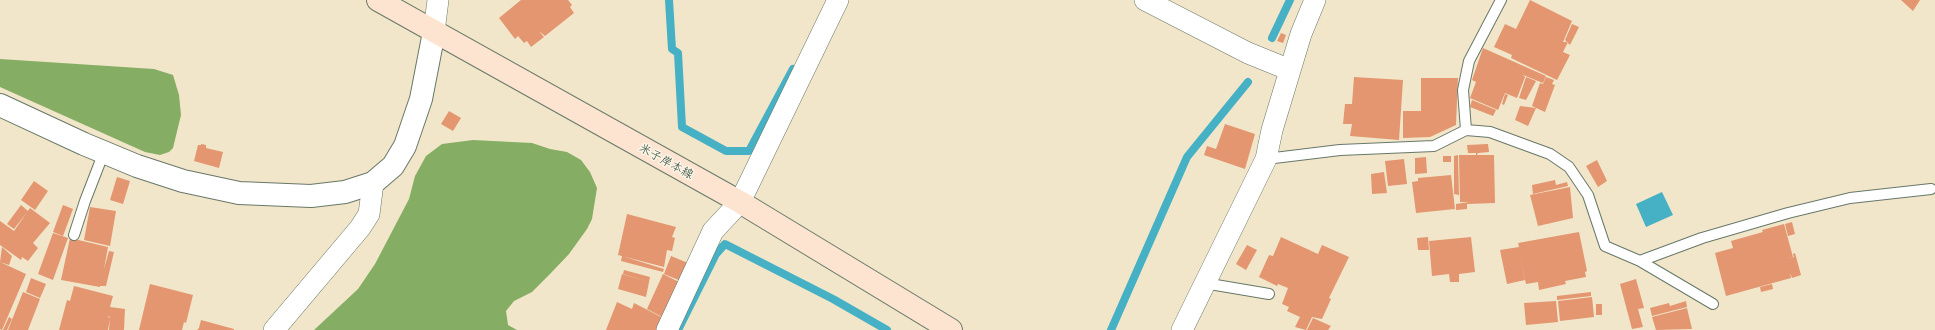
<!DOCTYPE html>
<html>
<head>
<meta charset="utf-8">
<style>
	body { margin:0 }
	canvas { display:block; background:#f1e6c9 }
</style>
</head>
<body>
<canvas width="1935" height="330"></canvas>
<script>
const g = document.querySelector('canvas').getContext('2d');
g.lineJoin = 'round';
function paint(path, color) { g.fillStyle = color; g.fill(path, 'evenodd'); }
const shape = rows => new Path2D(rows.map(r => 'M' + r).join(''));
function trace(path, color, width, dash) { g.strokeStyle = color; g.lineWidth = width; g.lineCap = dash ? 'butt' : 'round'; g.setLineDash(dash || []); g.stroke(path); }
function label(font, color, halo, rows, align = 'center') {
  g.font = font + ' "Balsamiq Sans","Klee One",sans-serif'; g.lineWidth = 3; g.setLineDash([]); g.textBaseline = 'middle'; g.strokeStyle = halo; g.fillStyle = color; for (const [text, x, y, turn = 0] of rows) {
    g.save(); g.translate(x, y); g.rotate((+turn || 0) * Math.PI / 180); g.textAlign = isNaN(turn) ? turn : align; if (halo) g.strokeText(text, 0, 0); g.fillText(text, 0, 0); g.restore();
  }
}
const forest = shape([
	[0,59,154,69,173,75,179,95,181,115,173,148,169,152,160,155,145,152,0,87],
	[473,140,532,143,550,149,567,152,581,160,590,172,597,188,592,219,587,229,569,254,550,274,532,292,514,301,506,311,508,325,517,330,314,330,358,289,375,264,409,199,415,176,426,156,442,144]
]);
const water = shape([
	[1662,192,1673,215,1646,227,1636,204]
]);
const stream = shape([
	[669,0,672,49,678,53,682,127,726,151,749,151,793,69],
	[1272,38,1290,0],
	[678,330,716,254,725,244,833,299,887,330],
	[1111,330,1187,157,1248,82]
]);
const building = shape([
	[521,0,568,0,572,5,570,7,574,13,545,36,539,31,544,37,531,47,527,41,524,43,518,36,515,39,499,18],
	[1530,0,1572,21,1563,42,1568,42,1563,52,1570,55,1557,80,1511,58,1512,55,1494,47,1505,24,1516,29],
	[1901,0,1920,0,1913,11],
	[1572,24,1579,27,1570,45,1565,40],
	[1281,33,1286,35,1283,43,1277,41],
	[1483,48,1546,76,1543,83,1523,75,1525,77,1517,98,1505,93,1498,110,1470,98,1476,82,1472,80],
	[1354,77,1403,80,1399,140,1350,136,1352,124,1343,124,1345,104,1352,104],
	[1526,77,1536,81,1526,100,1519,98],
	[1546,77,1554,80,1552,84,1555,85,1545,112,1532,106,1540,83,1543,84],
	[1421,78,1458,78,1456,125,1430,137,1403,138,1403,111,1421,111],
	[1505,94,1508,95,1504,105,1502,104],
	[1472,100,1496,110,1493,116,1470,107],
	[1520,106,1536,108,1528,126,1515,120],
	[449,111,461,118,453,131,441,124],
	[1225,124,1255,134,1245,169,1204,155,1207,146,1216,149],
	[201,144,206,145,206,148,223,152,219,168,194,161,198,145,201,145],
	[1488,144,1489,152,1478,153,1477,155,1494,155,1495,203,1467,204,1467,209,1456,210,1456,204,1469,202,1460,202,1459,155,1476,155,1476,153,1468,153,1467,145],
	[1458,155,1459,195,1454,194,1454,156],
	[1443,156,1451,156,1451,162,1443,162],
	[1426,157,1427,173,1415,174,1415,158],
	[1404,159,1407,184,1388,186,1385,161],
	[1597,160,1607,181,1598,187,1586,166],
	[1384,172,1387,193,1372,194,1371,174],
	[1451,175,1455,209,1416,213,1412,182,1418,181,1418,178],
	[117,177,130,181,123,204,110,200],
	[1555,180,1556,185,1567,182,1568,186,1533,194,1532,185],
	[34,181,48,191,35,210,21,200],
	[1570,187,1573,218,1538,226,1530,195],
	[21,205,28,211,14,229,7,224],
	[63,205,73,209,63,236,53,232],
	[90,207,116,211,110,246,84,240],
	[30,208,50,223,33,243,38,248,28,261,22,257,21,260,0,245,0,221,14,231],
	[627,214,676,227,672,237,675,238,672,251,667,250,664,267,618,255],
	[1792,222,1795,234,1788,236,1785,224],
	[1784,224,1793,257,1786,259,1794,257,1793,254,1795,253,1801,275,1792,278,1790,273,1791,278,1726,296,1715,253,1733,248,1731,241,1763,232,1762,230],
	[1579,232,1587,271,1585,272,1586,277,1565,281,1566,284,1539,290,1538,282,1526,284,1519,251,1525,280,1507,284,1500,250,1519,247,1518,243],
	[53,233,68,238,53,280,38,274],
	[1281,237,1318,254,1322,245,1349,257,1329,298,1331,299,1322,319,1312,317,1306,330,1295,327,1300,317,1287,311,1289,307,1282,304,1288,288,1278,284,1277,286,1259,277,1269,255,1273,256],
	[1428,237,1429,250,1418,250,1417,238],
	[1471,237,1475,272,1459,274,1459,282,1450,282,1449,274,1432,276,1429,241],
	[70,238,108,247,104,269,109,251,114,252,106,286,100,286,100,287,61,280],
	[1247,245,1257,250,1246,270,1236,264],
	[2,247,12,256,9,265,0,262],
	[622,256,664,269,663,272,621,261],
	[671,256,688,263,681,281,664,274],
	[0,262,26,274,2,330,0,329],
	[624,270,650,277,649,282,623,274],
	[622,274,649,282,646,297,618,289],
	[663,274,681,283,666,319,647,309],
	[31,278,46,284,40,298,26,292],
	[1636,279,1644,308,1638,309,1643,327,1632,329,1620,284],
	[150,284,193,295,186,323,184,322,182,330,139,330],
	[1772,284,1773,289,1761,292,1760,287],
	[74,286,113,296,110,307,125,309,124,330,109,330,110,317,107,316,110,318,108,330,59,330,67,300,70,301],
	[23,292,40,299,28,330,8,330],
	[1591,292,1591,296,1557,300,1557,296],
	[1592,297,1594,317,1560,321,1558,301],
	[1556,301,1558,322,1526,325,1524,303],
	[1686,301,1687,307,1652,316,1650,308,1669,303,1670,306],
	[617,302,632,309,634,303,665,319,661,330,606,330],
	[1596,304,1602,304,1602,315,1596,315],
	[1687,308,1692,329,1656,330,1652,317],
	[9,317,12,319,7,330,3,330],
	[1313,318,1331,326,1328,330,1307,330],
	[201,320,234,329,234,330,197,330,199,328]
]);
const service = shape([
	[1466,130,1463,90,1469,61,1501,0],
	[1266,159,1340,150,1434,146,1466,130,1490,132,1550,154,1569,167,1588,195,1605,246,1640,261,1713,304],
	[74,235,85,201,104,152],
	[1640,261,1702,238,1788,213,1850,198,1931,189],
	[1204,283,1269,294]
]);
const minor = shape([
	[1145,0,1248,53,1290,70],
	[434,32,438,0],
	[274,330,360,228,369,214,373,183],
	[667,330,713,231,740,202,838,0],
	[1182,330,1266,159,1272,130,1301,34,1315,0]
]);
const tertiary = shape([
	[0,105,84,144,137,166,183,181,239,193,311,196,345,192,373,183,393,166,405,146,421,99,434,32]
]);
const secondary = shape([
	[378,0,740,202,951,330]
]);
const streetNames = [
	["米子岸本線",666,162,29]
];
paint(forest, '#85ad64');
paint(water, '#46b0c5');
trace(stream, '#46b0c5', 8);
paint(building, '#e39670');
trace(service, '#687868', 12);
trace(minor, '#687868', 22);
trace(tertiary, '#687868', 24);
trace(secondary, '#687868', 24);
trace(service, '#fff', 10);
trace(minor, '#fff', 21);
trace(tertiary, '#fff', 22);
trace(secondary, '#fde4d1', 22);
label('12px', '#1f3d34', '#fcf5e5', streetNames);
</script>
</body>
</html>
